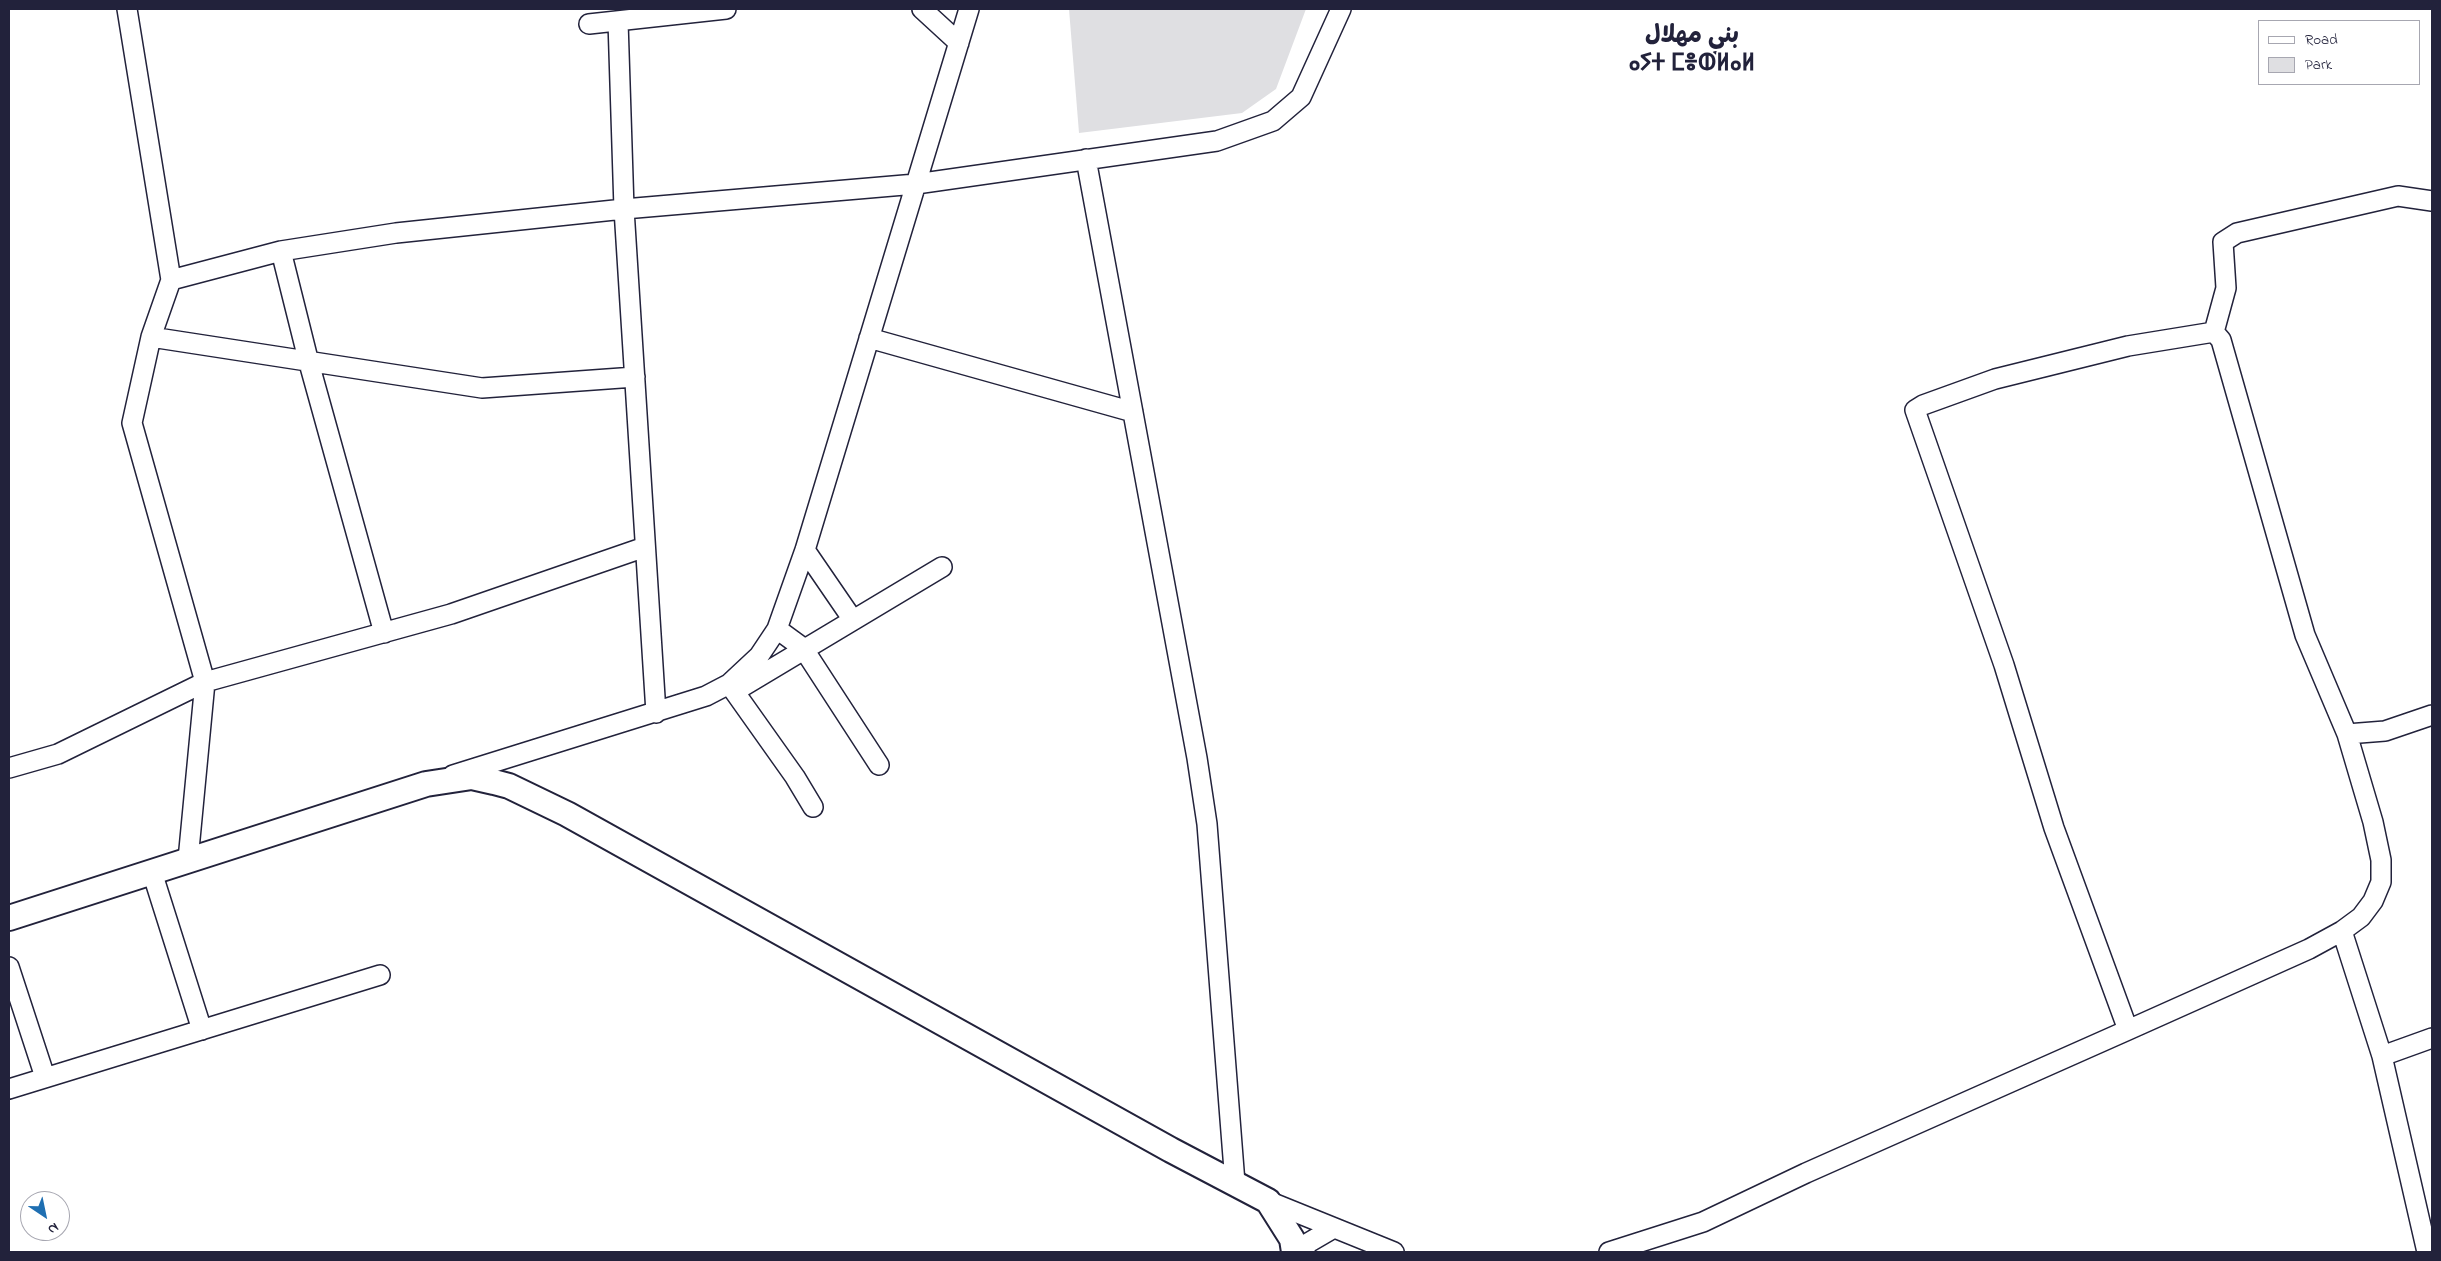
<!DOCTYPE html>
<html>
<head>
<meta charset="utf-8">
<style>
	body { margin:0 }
	#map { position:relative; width:2441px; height:1261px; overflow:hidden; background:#fff; font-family:"Indie Flower",sans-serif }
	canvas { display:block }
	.frame { position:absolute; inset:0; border:10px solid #22223b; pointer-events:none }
	.legend { position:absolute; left:2258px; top:20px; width:162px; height:65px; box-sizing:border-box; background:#fff; border:1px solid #a7a7b1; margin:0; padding:6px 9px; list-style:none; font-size:15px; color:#22223b }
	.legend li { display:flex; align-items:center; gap:10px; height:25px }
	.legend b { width:25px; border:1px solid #a7a7b1 }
	.north { position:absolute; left:20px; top:1191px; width:50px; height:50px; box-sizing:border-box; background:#fff; border:1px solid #a7a7b1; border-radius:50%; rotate:146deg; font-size:14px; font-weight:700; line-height:20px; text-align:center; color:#22223b }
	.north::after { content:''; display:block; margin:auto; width:18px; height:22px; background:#1f6fb2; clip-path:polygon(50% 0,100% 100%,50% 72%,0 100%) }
</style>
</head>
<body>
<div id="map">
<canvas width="2441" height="1261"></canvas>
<div class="frame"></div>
<ul class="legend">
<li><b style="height:6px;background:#fff"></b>Road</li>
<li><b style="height:14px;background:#dfdfe2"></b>Park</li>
</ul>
<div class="north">N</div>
</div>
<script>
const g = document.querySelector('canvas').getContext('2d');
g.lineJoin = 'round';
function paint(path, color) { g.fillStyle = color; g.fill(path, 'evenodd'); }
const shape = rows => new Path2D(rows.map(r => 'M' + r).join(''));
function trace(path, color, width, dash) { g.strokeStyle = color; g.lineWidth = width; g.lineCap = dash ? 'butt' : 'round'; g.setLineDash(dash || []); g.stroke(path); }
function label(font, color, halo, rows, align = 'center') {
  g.font = font + ' "Indie Flower","Playpen Sans Arabic","Noto Sans Tifinagh",sans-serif'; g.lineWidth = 4; g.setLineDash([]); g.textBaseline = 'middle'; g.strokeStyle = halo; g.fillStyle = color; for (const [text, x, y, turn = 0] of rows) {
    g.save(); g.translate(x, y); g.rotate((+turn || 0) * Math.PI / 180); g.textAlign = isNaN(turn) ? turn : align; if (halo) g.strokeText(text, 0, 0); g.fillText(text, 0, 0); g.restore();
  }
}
const green = shape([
	[1069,9,1306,9,1276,89,1242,113,1079,133]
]);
const minor = shape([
	[127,9,171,280,151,337,132,423,205,682,188,860],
	[922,9,959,43],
	[618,21,624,209,656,713],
	[589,24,726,9],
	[1086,159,1197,758,1207,824,1235,1183],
	[281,251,309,363,384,633],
	[171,280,281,251,396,233,624,209,916,184,1217,141,1273,121,1301,97,1341,9],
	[2214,332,2226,288,2223,242,2237,233,2398,196,2432,201],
	[151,337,482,388,635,377],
	[869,338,1133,412],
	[805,550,853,620],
	[777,629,803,648,879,765],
	[729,684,795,777,813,807],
	[735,691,942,567],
	[2347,734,2385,731,2432,715],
	[9,768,58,754,205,682,451,614,645,547],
	[453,775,706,696,729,684,759,656,777,629,805,550,969,9],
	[152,872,202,1030],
	[2342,931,2382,1056,2427,1252],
	[9,967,45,1077],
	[2382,1056,2432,1038],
	[9,1089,380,975],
	[1268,1201,1394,1252],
	[1303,1252,1308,1243,1332,1229],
	[1609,1252,1703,1222,1806,1173,2128,1030,2309,949,2342,931,2361,917,2373,901,2381,882,2381,860,2373,822,2347,734,2305,635,2221,340,2214,332,2128,346,1995,379,1923,405,1915,410,2004,665,2054,828,2128,1030]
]);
const tertiary = shape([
	[9,918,426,784,472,777,494,782,509,786,567,814,1171,1150,1268,1201,1292,1239,1294,1252]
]);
const quarterNames = [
	["بني مهلال",1692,38],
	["ⴰⵢⵜ ⵎⴻⵀⵍⴰⵍ",1692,66]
];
paint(green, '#dfdfe2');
trace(minor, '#22223b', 22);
trace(tertiary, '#22223b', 28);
trace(minor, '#fff', 19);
trace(tertiary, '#fff', 24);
label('bold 24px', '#22223b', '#fff', quarterNames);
</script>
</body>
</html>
